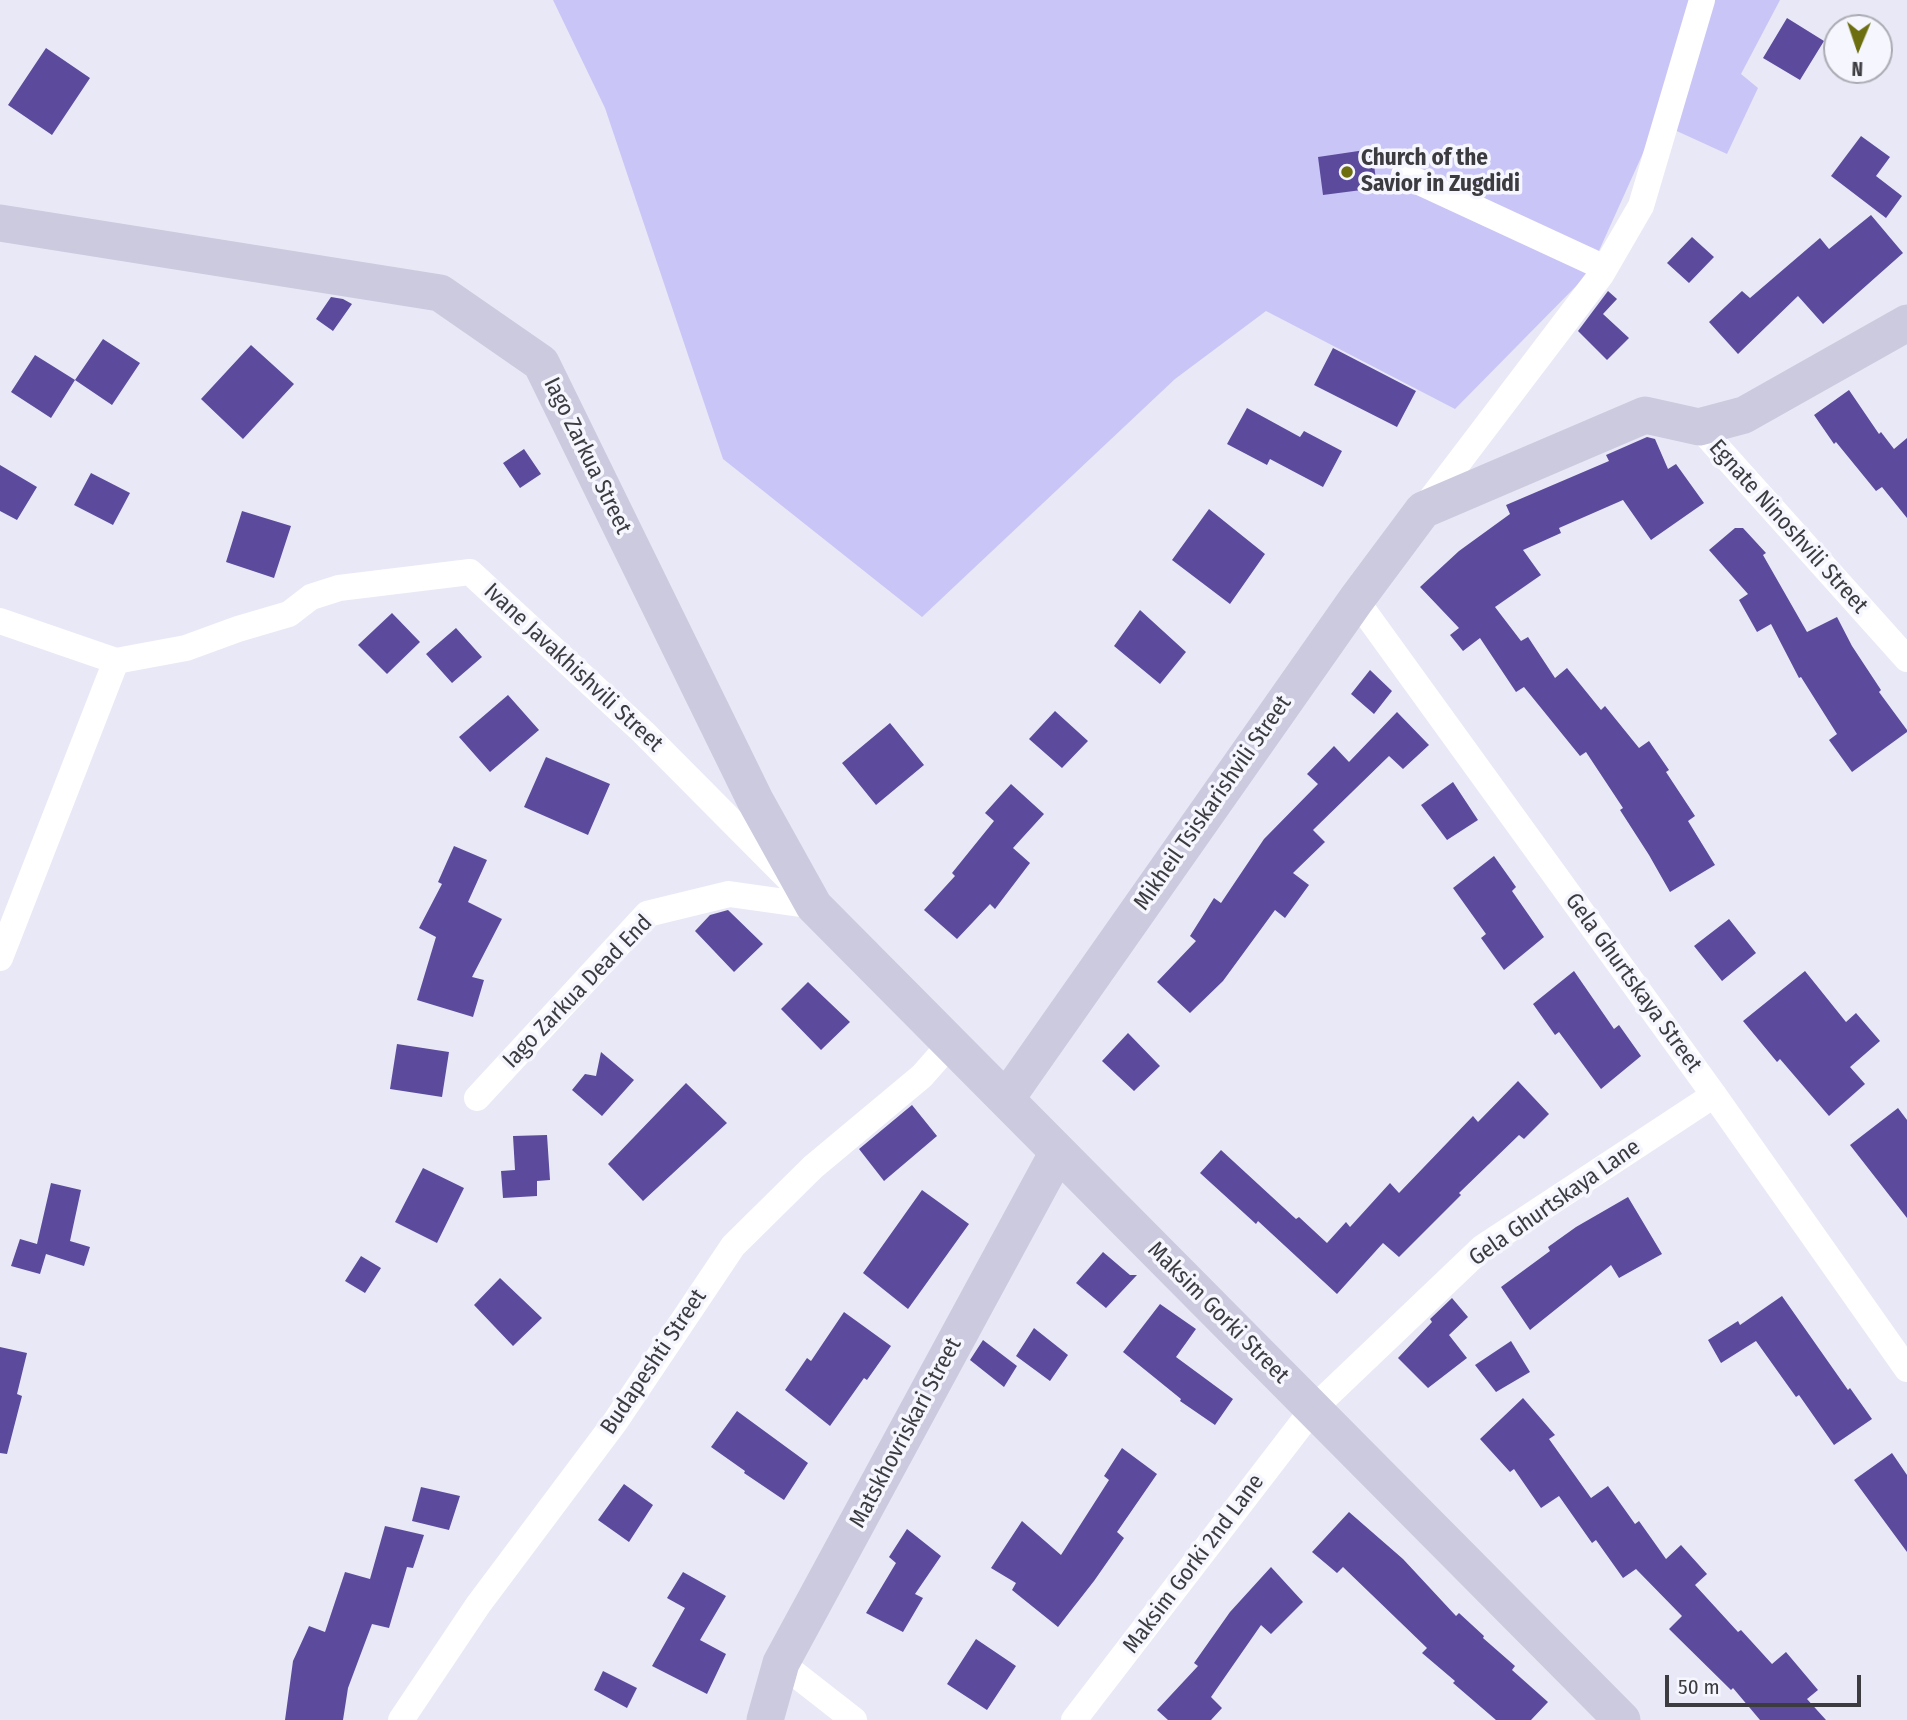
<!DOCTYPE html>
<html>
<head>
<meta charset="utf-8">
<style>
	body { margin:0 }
	#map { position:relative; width:1907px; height:1720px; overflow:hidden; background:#e9e8f6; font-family:"Fira Sans Condensed",sans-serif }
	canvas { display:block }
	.north { position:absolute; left:1823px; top:14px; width:70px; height:70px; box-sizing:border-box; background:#f6f6ff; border:2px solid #ababb3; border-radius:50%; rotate:182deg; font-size:19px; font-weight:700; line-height:28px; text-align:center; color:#3b3b40 }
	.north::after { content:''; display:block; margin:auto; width:24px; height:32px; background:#6d6e0f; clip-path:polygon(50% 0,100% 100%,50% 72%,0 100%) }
	.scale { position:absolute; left:1665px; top:1675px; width:196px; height:32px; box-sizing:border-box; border:4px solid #3b3b40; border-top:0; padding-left:9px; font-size:21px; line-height:24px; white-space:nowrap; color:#3b3b40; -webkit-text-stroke:5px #f6f6ff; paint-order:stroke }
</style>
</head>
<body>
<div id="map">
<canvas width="1907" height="1720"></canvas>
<div class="north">N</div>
<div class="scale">50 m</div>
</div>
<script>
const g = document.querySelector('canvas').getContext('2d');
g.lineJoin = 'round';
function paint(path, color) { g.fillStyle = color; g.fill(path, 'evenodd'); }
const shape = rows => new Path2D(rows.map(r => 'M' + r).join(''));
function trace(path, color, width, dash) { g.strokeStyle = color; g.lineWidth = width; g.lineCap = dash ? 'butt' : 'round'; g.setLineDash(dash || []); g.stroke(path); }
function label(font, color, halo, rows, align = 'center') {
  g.font = font + ' "Fira Sans Condensed",sans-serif'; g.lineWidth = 7; g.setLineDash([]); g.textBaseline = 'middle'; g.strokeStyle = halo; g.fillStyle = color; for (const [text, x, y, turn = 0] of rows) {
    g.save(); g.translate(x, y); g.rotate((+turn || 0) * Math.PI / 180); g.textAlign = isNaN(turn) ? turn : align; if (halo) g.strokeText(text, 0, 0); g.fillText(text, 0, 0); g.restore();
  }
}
const green = shape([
	[553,0,1780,0,1741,74,1758,88,1727,154,1657,122,1589,273,1455,409,1266,311,1175,379,922,617,723,459,605,108]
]);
const building = shape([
	[1787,18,1824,41,1800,80,1763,58],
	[46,48,90,78,52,135,8,105],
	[1861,136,1890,157,1876,176,1902,196,1886,218,1831,176],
	[1372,149,1377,188,1323,195,1318,157],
	[1871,215,1903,253,1823,324,1798,296,1738,354,1709,322,1742,291,1750,298,1820,238,1829,249],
	[1692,237,1714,257,1689,283,1667,263],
	[1608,291,1617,299,1603,314,1629,338,1607,360,1578,331],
	[331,297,343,299,352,304,333,331,316,319],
	[103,339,140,363,112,405,75,380],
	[251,345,294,384,243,439,201,399],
	[1333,348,1416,391,1397,427,1314,385],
	[35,355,75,380,51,418,11,392],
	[1849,390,1879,434,1881,432,1894,449,1907,438,1907,518,1882,487,1876,491,1836,442,1834,444,1814,415],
	[1247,408,1300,437,1304,431,1342,451,1323,487,1270,459,1267,465,1227,444],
	[1647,437,1655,439,1668,469,1676,464,1704,503,1651,540,1623,500,1559,528,1561,533,1523,550,1541,575,1495,607,1521,641,1528,637,1555,678,1567,668,1601,710,1605,706,1639,748,1649,741,1669,770,1666,772,1695,816,1688,821,1715,865,1670,892,1649,855,1620,810,1623,808,1586,752,1580,756,1524,687,1516,692,1480,638,1463,651,1450,635,1459,628,1420,587,1459,551,1510,514,1506,505,1609,461,1606,455],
	[524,449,541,474,520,488,503,463],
	[0,465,37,487,17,520,0,511],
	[91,473,130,493,113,525,74,505],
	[1209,509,1265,554,1230,604,1172,560],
	[242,511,291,526,274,578,226,562],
	[1735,528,1743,528,1766,553,1763,555,1807,632,1837,617,1852,646,1881,690,1879,692,1907,730,1907,732,1852,772,1829,740,1837,734,1801,677,1799,678,1771,624,1757,632,1739,600,1748,594,1709,550],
	[1140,610,1186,652,1160,684,1114,646],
	[392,613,420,642,387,674,358,645],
	[456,628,482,657,452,683,426,654],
	[1370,670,1392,691,1374,714,1351,694],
	[508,695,539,730,490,772,459,737],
	[1055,711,1088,741,1062,768,1029,739],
	[1397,712,1429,745,1403,769,1389,756,1313,830,1325,842,1293,873,1309,885,1285,918,1275,910,1223,981,1190,1013,1157,982,1196,941,1190,936,1214,898,1221,903,1264,839,1318,784,1307,774,1334,746,1349,762],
	[890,723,924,765,876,805,842,763],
	[546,757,610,784,588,835,524,807],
	[1453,782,1478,820,1447,840,1421,805],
	[1011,784,1044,814,1013,848,1030,863,995,909,990,904,957,939,924,910,955,876,952,873,994,821,985,813],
	[454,846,487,860,468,902,502,919,472,977,484,980,473,1017,417,1000,436,937,419,928,442,884,438,882],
	[1494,856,1516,887,1512,891,1544,937,1504,970,1481,938,1486,934,1453,888],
	[728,910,763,944,734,972,695,931,710,915],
	[1729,919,1756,953,1722,981,1694,946],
	[1574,971,1614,1029,1619,1025,1641,1056,1601,1089,1559,1032,1555,1035,1533,1004],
	[1805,971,1846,1022,1856,1013,1880,1041,1850,1067,1865,1084,1829,1116,1780,1059,1777,1062,1743,1021],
	[808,982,850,1022,821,1050,781,1009],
	[1128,1033,1160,1066,1134,1091,1102,1061],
	[397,1044,449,1052,442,1097,390,1089],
	[601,1052,634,1080,602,1116,572,1090,585,1074,596,1076],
	[1518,1081,1549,1114,1524,1139,1519,1135,1459,1193,1461,1195,1399,1257,1383,1243,1337,1294,1258,1221,1256,1224,1200,1173,1221,1150,1296,1219,1299,1217,1327,1243,1346,1222,1350,1227,1390,1183,1399,1193,1473,1116,1478,1122],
	[686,1083,727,1123,643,1201,608,1164],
	[912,1105,937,1136,884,1181,859,1149],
	[1898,1108,1907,1120,1907,1218,1850,1145],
	[547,1135,550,1180,537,1181,537,1196,503,1198,501,1171,515,1170,513,1136],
	[423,1168,464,1188,437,1243,395,1222],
	[51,1183,81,1190,70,1241,90,1247,84,1266,46,1254,40,1274,11,1266,20,1239,37,1244],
	[922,1190,969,1224,908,1309,863,1273],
	[1628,1197,1662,1254,1619,1278,1611,1265,1530,1330,1501,1287,1550,1251,1548,1247,1576,1227],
	[1103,1252,1130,1275,1137,1275,1106,1308,1076,1283],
	[361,1256,381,1268,365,1293,345,1281],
	[500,1278,542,1318,513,1346,474,1305],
	[1782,1296,1848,1390,1850,1388,1872,1419,1834,1445,1799,1395,1796,1397,1756,1341,1721,1363,1708,1340,1738,1321,1740,1325],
	[1452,1298,1468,1317,1449,1335,1467,1358,1428,1388,1398,1358,1432,1322,1430,1319],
	[1160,1304,1196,1329,1176,1357,1233,1399,1215,1425,1180,1401,1181,1399,1123,1352],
	[844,1312,891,1346,867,1380,864,1378,830,1426,785,1390,807,1358,811,1361],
	[1034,1328,1068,1355,1050,1381,1016,1356],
	[983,1340,1017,1366,1004,1387,970,1360],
	[1511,1341,1530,1372,1496,1392,1475,1365],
	[0,1347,27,1353,17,1394,22,1396,7,1454,0,1453],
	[1523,1398,1555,1435,1549,1439,1591,1498,1608,1486,1635,1524,1639,1521,1666,1559,1681,1545,1707,1574,1695,1585,1738,1632,1741,1630,1772,1664,1786,1652,1818,1690,1807,1699,1826,1720,1760,1720,1733,1688,1731,1690,1669,1629,1682,1616,1636,1569,1623,1578,1596,1540,1592,1543,1559,1496,1541,1508,1514,1469,1510,1472,1480,1439],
	[737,1411,808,1463,784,1500,744,1473,745,1471,711,1447],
	[1122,1448,1157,1474,1117,1532,1124,1538,1094,1581,1058,1627,1012,1590,1016,1583,991,1568,1022,1521,1061,1555,1109,1480,1104,1476],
	[1892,1453,1907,1475,1907,1552,1854,1480],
	[624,1484,653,1505,629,1542,598,1520],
	[421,1487,460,1496,449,1530,412,1521],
	[1349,1512,1403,1559,1456,1616,1459,1613,1484,1636,1483,1638,1515,1666,1512,1670,1548,1702,1531,1720,1496,1720,1453,1683,1455,1681,1422,1653,1427,1648,1343,1567,1337,1573,1312,1552],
	[385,1526,424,1535,413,1568,407,1567,389,1628,372,1624,348,1688,343,1720,285,1720,293,1661,309,1626,325,1632,345,1572,370,1579],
	[907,1529,941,1556,915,1594,923,1598,903,1632,866,1613,896,1563,889,1557],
	[1271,1567,1303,1602,1271,1634,1261,1625,1211,1697,1222,1708,1211,1720,1168,1720,1157,1710,1198,1666,1194,1663,1230,1612],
	[683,1572,726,1596,700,1640,726,1654,707,1694,652,1666,685,1608,667,1598],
	[976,1639,1016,1666,987,1710,947,1684],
	[603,1671,637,1688,627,1708,594,1690]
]);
const street = shape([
	[1404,175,1605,268],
	[1699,427,1907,659],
	[1424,508,1601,275,1641,206,1702,0],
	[1356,600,1714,1095,1907,1369],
	[0,621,116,661,186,648,238,629,289,614,311,597,339,588,470,572,643,732,789,879],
	[0,958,116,661],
	[477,1098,647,914,729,894,814,906],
	[781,1663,854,1720],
	[401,1720,478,1605,615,1422,733,1246,813,1167,922,1076,951,1043],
	[1074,1720,1313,1409,1483,1247,1714,1095]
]);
const secondary = shape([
	[0,223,440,293,541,363,755,800,814,906,1622,1720],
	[1006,1099,1356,600,1423,510,1645,415,1699,427,1744,415,1907,323],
	[765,1720,781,1663,1058,1152]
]);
const markers = [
	[1347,172,7,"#6d6e0f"]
];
const poiNames = [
	["Church of the",1361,159],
	["Savior in Zugdidi",1361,185]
];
const streetNames = [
	["Iago Zarkua Street",587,456,64],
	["Egnate Ninoshvili Street",1788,527,48],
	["Ivane Javakhishvili Street",573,668,43],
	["Mikheil Tsiskarishvili Street",1213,803,-55],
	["Gela Ghurtskaya Street",1633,983,54],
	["Iago Zarkua Dead End",578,992,-46],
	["Gela Ghurtskaya Lane",1555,1203,-35],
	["Maksim Gorki Street",1218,1313,45],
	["Budapeshti Street",654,1362,-56],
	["Matskhovriskari Street",906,1433,-62],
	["Maksim Gorki 2nd Lane",1194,1564,-53]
];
paint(green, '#cac5f7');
paint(building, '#5c4b9d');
trace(street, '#fff', 26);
trace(secondary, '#cbcade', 37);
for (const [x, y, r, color] of markers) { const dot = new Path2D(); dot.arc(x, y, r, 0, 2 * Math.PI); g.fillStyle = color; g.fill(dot); trace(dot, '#f6f6ff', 2.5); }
label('bold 23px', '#3b3b40', '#f6f6ff', poiNames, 'left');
label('23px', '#3b3b40', '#f6f6ff', streetNames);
</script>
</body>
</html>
